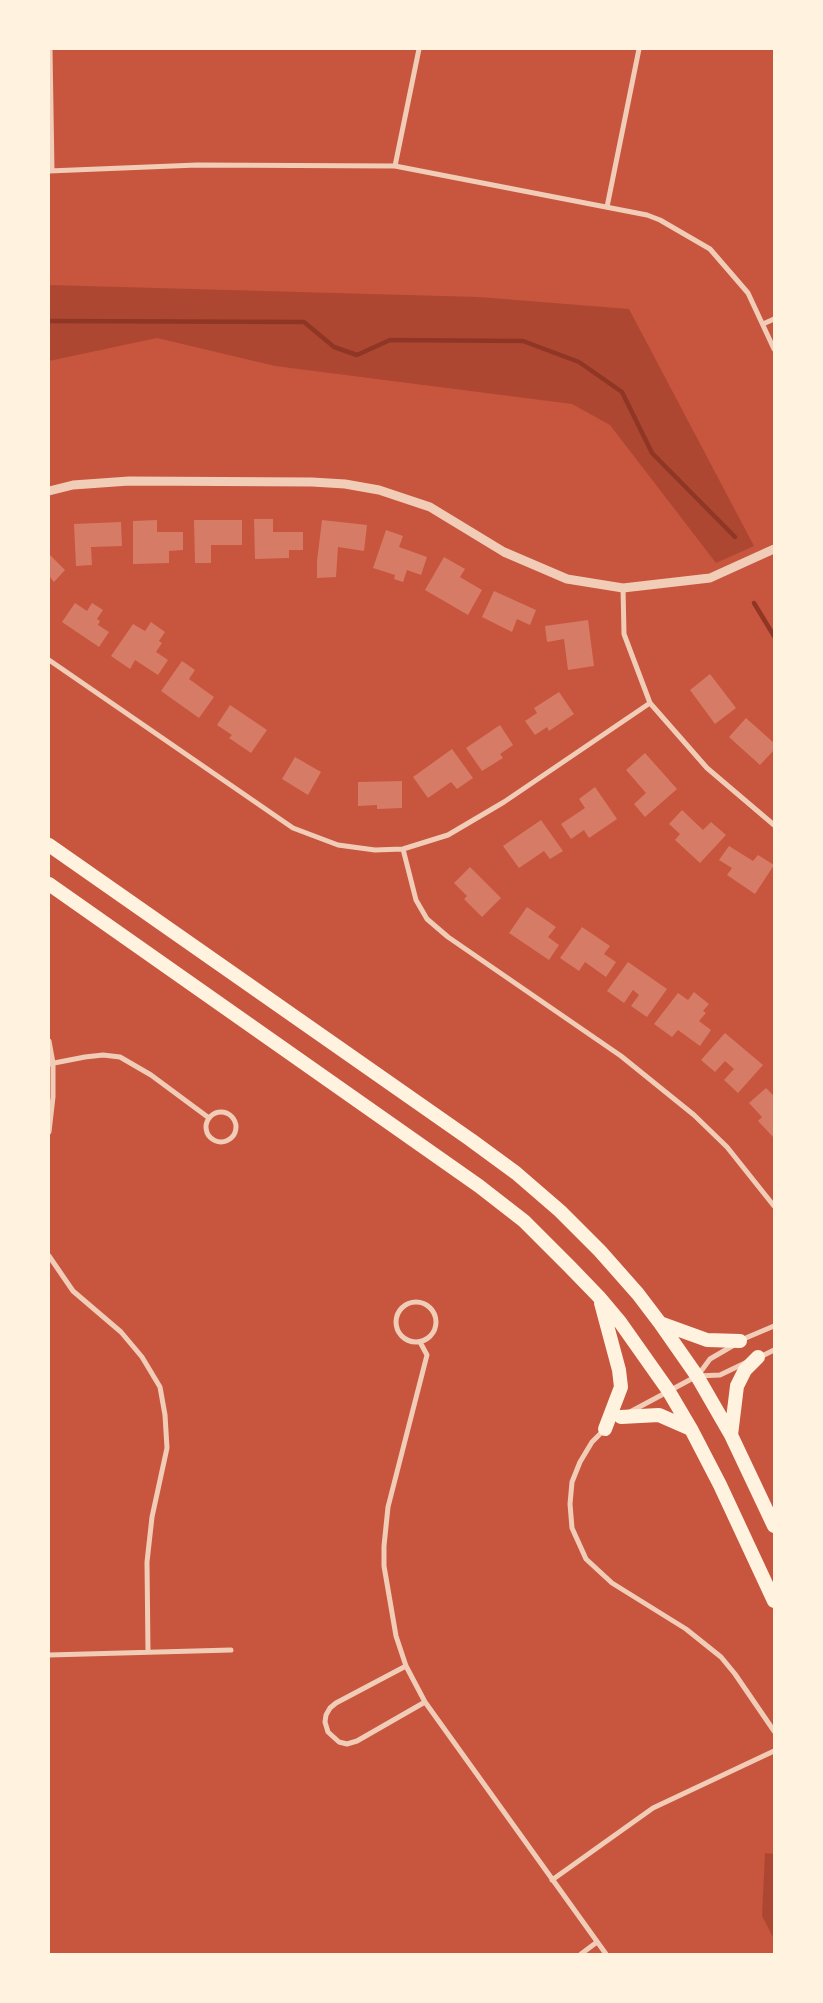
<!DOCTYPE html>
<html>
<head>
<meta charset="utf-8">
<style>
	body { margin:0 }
	#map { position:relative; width:823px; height:2003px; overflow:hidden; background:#c8553d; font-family:"DM Sans",sans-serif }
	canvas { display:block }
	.frame { position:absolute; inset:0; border:50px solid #fff3e0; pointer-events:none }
</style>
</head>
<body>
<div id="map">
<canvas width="823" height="2003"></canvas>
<div class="frame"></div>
</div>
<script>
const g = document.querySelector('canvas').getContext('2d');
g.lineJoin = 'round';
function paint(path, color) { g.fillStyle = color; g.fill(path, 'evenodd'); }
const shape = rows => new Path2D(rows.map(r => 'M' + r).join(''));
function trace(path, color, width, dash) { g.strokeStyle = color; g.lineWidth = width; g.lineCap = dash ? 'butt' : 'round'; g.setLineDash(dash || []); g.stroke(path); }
const green = shape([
	[49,285,479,297,629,309,754,546,716,563,610,425,572,404,275,366,157,338,49,361],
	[765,1853,774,1854,774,1939,762,1916]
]);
const stream = shape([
	[49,321,304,322,334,347,357,355,390,340,523,341,579,362,622,392,652,453,735,537],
	[754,603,774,636]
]);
const building = shape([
	[254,519,273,519,273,532,303,532,303,550,289,550,289,558,255,559],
	[157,520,157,532,183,532,183,550,169,551,169,563,133,564,133,521],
	[194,520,242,520,242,545,211,545,211,563,195,563],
	[322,520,367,525,364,551,338,547,336,577,317,578,317,561],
	[121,522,122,546,91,547,92,565,76,566,74,524],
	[386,530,403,536,399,547,427,557,421,575,407,570,403,582,394,579,395,575,373,568],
	[49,554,65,570,54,582,49,576],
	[444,557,465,569,460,577,482,590,468,615,425,590],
	[494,591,536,610,530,625,517,619,512,632,482,617],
	[75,603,87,611,92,603,103,610,97,619,100,621,98,625,109,632,99,647,62,622],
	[588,620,594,666,568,670,564,639,547,642,545,626],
	[151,622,165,632,159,641,162,643,156,652,168,660,158,675,135,660,130,669,111,656,133,624,145,631],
	[182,661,195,670,189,679,214,697,199,718,161,691],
	[710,674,736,708,715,724,690,690],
	[559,692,574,714,549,731,547,727,535,735,525,721,537,713,534,708],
	[230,705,267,730,251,753,229,738,232,735,217,725],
	[746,718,774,743,774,750,760,765,729,737],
	[500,725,513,745,500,754,503,758,482,771,466,748],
	[452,749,473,778,457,789,451,782,428,798,413,777],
	[645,753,677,789,645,817,634,804,646,793,626,770],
	[295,757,321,772,308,795,282,779],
	[402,781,402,808,377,809,377,805,358,806,358,782],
	[595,787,617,819,589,838,584,830,571,839,561,824,585,808,579,799],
	[682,810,703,830,711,822,726,835,700,863,675,840,680,834,669,824],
	[541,820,563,851,550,859,544,851,519,868,503,846],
	[729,846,753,861,758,855,774,865,755,894,727,875,732,868,719,860],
	[470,867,501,898,482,917,464,899,467,896,454,883],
	[527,907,556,927,548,937,559,945,549,960,509,933],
	[582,927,610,946,604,954,616,962,606,977,585,962,579,971,560,958],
	[628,962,667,989,647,1017,631,1006,639,995,633,990,624,1003,607,991],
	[694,992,709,1004,703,1011,706,1013,699,1021,711,1030,700,1046,678,1030,672,1037,654,1024,678,993,688,1000],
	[725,1033,763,1065,738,1093,724,1080,734,1069,725,1061,715,1072,701,1060],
	[766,1088,774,1096,774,1138,758,1121,762,1117,749,1103]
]);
const minor = shape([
	[50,49,52,171],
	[395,166,419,49],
	[49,171,197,165,395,166,647,215,660,220,710,249,748,293,774,349],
	[607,207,639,49],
	[763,324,774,319],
	[623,588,624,634,650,703,707,768,774,825],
	[49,660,293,828,338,845,375,850,403,849,448,835,504,802,650,703],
	[403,849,416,900,427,919,448,937,621,1056,694,1115,727,1147,774,1206],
	[49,1041,53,1063,53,1097,49,1132],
	[49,1064,85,1057,103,1055,120,1057,151,1075,209,1118],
	'206 1127a15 15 0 1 1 30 0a15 15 0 1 1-30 0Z',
	[49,1256,73,1291,121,1332,142,1357,160,1387,165,1415,167,1448,152,1517,147,1562,148,1652],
	'396 1322a20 20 0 1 1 40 0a20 20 0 1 1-40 0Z',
	[741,1340,774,1326],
	[420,1342,427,1355,388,1507,384,1546,384,1566,396,1636,406,1666,425,1702,606,1954],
	[760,1357,774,1350],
	[699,1374,710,1359,734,1345],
	[628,1413,697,1376,720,1375,745,1363],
	[605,1429,592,1442,580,1462,572,1482,570,1504,572,1528,586,1559,612,1583,686,1629,721,1657,735,1674,774,1731],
	[49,1655,231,1650],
	[406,1666,336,1703,330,1708,326,1715,325,1722,328,1732,339,1742,347,1744,357,1741,425,1702],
	[552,1880,653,1808,774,1751],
	[581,1954,597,1942]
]);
const tertiary = shape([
	[49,491,73,485,129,481,312,482,345,484,379,490,430,507,504,552,567,579,623,588,710,578,774,549]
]);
const trunk = shape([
	[49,845,471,1140,516,1173,560,1211,600,1251,638,1294,660,1323,697,1376,731,1435,774,1526],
	[49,884,479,1186,524,1221,570,1267,599,1297,620,1322,668,1390,691,1429,720,1485,774,1601],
	[601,1303,619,1370,621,1387,605,1429],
	[660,1323,707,1340,740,1341],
	[621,1417,659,1415,691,1429],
	[731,1435,737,1386,745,1370,758,1357]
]);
paint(green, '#ae4732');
trace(stream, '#8f3625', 4.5);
paint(building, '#d67c66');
trace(minor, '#f1ccb7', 5);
trace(tertiary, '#f1ccb7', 9);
trace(trunk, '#fff3e0', 14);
</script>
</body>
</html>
